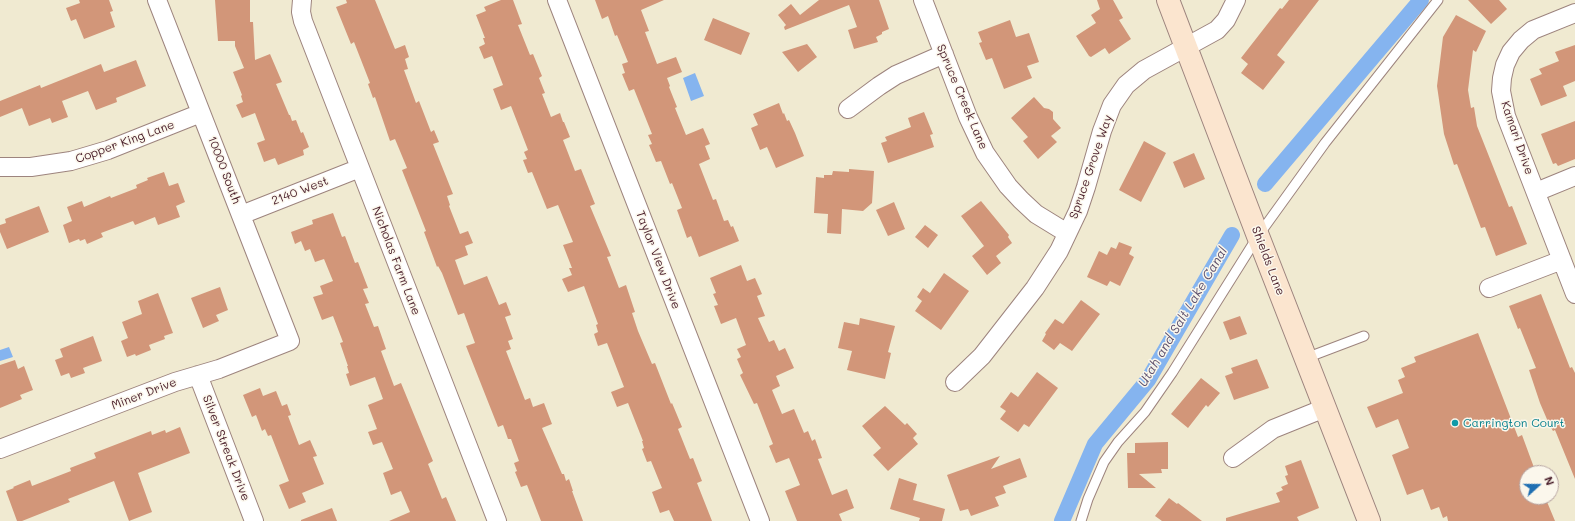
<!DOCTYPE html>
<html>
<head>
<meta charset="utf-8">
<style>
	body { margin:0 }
	#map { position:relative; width:1575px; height:521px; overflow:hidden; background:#f0ead1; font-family:Mali,sans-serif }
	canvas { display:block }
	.north { position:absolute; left:1519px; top:465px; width:40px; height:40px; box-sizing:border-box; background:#fbf7ec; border:1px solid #b4a19f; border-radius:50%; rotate:69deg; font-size:11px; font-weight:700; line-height:16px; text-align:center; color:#4a1f2b }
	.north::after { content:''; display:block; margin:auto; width:14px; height:18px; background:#1f6fb2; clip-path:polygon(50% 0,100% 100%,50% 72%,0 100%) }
</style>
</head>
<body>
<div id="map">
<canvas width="1575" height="521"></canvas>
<div class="north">N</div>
</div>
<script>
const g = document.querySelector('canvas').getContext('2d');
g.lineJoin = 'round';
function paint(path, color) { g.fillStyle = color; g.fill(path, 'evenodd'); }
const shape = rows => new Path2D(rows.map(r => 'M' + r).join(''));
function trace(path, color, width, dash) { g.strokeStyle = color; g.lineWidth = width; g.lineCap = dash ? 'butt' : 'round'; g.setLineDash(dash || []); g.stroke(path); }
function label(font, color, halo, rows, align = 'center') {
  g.font = font + ' Mali,sans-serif'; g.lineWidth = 3; g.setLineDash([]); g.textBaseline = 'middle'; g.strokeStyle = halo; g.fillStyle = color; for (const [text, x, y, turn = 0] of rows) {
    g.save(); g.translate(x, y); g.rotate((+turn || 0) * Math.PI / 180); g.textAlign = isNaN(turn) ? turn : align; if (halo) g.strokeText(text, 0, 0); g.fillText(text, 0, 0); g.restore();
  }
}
const water = shape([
	[695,73,704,96,691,101,683,78],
	[9,347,13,357,0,361,0,350]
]);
const canal = shape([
	[1265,184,1421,0],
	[1062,521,1095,444,1148,380,1232,235]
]);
const building = shape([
	[79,0,109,0,113,11,110,12,115,27,84,39,76,19,71,21,66,8,80,3],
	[215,0,250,0,250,22,253,22,255,60,270,54,282,82,276,84,289,115,290,115,292,121,296,120,301,133,303,132,309,147,303,150,304,155,278,165,275,158,264,162,257,143,265,140,255,113,242,118,236,105,243,102,241,96,242,95,233,72,244,68,235,46,235,41,218,41],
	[346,0,375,0,395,49,405,45,409,57,405,59,408,69,404,70,416,103,419,101,431,132,434,130,439,142,433,144,453,194,447,196,450,205,449,206,460,234,468,231,473,243,465,246,468,255,455,260,464,285,487,276,499,305,506,302,511,315,505,317,513,339,508,341,511,349,506,351,525,400,530,398,533,407,544,403,552,424,542,428,562,474,564,474,566,481,569,479,573,491,572,491,583,521,541,521,527,485,521,487,515,472,517,471,514,463,519,461,511,439,508,439,503,425,498,427,466,346,475,343,464,313,458,315,442,273,438,266,437,267,424,232,426,231,402,170,407,168,395,139,390,141,375,97,373,98,368,84,370,83,354,42,351,44,336,7,347,3],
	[501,0,513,0,522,24,518,25,530,55,533,54,542,76,539,78,545,93,542,94,551,117,560,113,563,122,564,122,570,137,563,140,575,171,581,169,595,204,590,206,611,256,607,257,619,288,626,285,635,312,632,313,638,331,652,364,655,363,671,404,672,403,682,427,678,429,690,459,693,458,702,481,697,483,712,521,674,521,669,510,660,513,652,492,662,488,651,461,647,462,642,449,644,448,642,441,643,441,628,403,617,407,611,392,624,387,607,343,598,346,594,334,598,332,596,325,598,324,584,286,568,292,562,279,572,275,569,268,572,268,563,245,573,242,558,205,547,209,532,172,528,173,523,160,527,159,524,152,528,150,511,106,501,110,493,89,503,85,492,56,484,59,479,47,485,44,483,38,485,38,476,15,486,11,484,7],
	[595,0,664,0,641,10,649,31,645,32,657,64,676,57,682,72,667,78,670,86,669,87,677,107,675,108,686,135,703,128,710,144,705,146,710,159,699,164,713,200,716,199,724,221,728,220,731,227,733,226,739,241,699,257,691,236,687,238,677,210,682,208,672,183,670,184,661,161,656,162,649,145,652,144,648,135,652,134,634,89,629,91,622,74,625,73,622,64,628,62,617,35,615,36,608,16,602,19],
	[819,0,879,0,889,29,882,32,882,34,876,37,878,42,854,49,848,30,857,27,849,5,785,30,784,27,786,25,778,15,791,4,800,15],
	[1097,0,1113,0,1123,18,1119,20,1131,39,1109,54,1105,48,1091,57,1089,56,1076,36,1096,23,1091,15,1100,9],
	[1289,0,1319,0,1277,55,1285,62,1263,90,1241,73,1248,64,1241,58,1280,8,1282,9],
	[1468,0,1499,0,1507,9,1491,24],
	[1456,15,1486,31,1476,52,1473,50,1468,90,1471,108,1474,107,1477,126,1509,207,1512,206,1527,244,1496,256,1485,227,1481,228,1457,164,1454,165,1444,134,1437,86,1443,37],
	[713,18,750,33,741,55,704,40],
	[1010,20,1016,37,1029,33,1039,62,1027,66,1032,78,1004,89,992,58,986,60,979,43,982,42,978,32],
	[807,44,817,57,798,72,782,52],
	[1575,45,1575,81,1563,86,1567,96,1541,106,1530,79,1542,74,1539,69,1559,61,1555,52],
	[136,60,146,86,116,98,117,102,96,110,88,91,62,101,68,117,52,123,50,118,29,126,22,108,0,117,0,101,40,85,41,88,101,64,104,72],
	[1034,97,1044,108,1049,109,1053,112,1053,119,1061,128,1051,136,1057,142,1038,159,1023,141,1028,137,1011,118],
	[779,103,783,114,784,113,787,121,789,120,795,133,804,156,776,168,767,147,760,150,751,128,758,125,753,114],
	[924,112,933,134,930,135,934,147,888,163,881,143,887,141,885,137,911,127,908,118],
	[1575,121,1575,159,1558,166,1556,163,1553,164,1541,134],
	[1144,141,1166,153,1141,202,1119,190],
	[1194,153,1205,179,1184,188,1173,162],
	[849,169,874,171,872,203,863,211,842,209,841,234,827,233,828,214,814,213,816,177,824,178,824,175,832,175,833,171,849,172],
	[164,172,169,186,178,183,185,202,176,206,180,217,158,225,155,217,135,225,133,221,101,233,103,237,87,244,85,239,80,241,79,239,69,243,63,225,72,221,67,207,82,201,84,207,110,196,111,198,137,188,136,185,148,180,147,178],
	[981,201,1009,235,1008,237,1012,243,996,256,1001,263,987,275,972,256,984,246,961,216],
	[894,202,905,229,888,236,876,210],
	[39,206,49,232,7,249,0,232,0,225,6,223,5,219],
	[333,213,342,237,345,236,355,263,358,262,368,288,363,289,369,303,365,304,374,327,378,326,386,349,381,351,394,386,401,383,433,461,428,464,442,499,446,497,456,521,389,521,410,512,401,491,391,495,383,473,393,469,382,442,373,445,368,432,377,429,368,405,383,399,375,377,350,386,346,374,349,373,347,366,348,366,340,343,343,342,333,316,322,320,313,297,323,294,320,286,333,281,324,259,315,262,310,249,305,251,301,241,295,244,291,232,313,224,312,220],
	[925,225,938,235,928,248,915,237],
	[1119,242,1132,247,1129,254,1134,257,1120,286,1110,281,1107,286,1087,277,1099,251,1107,255,1111,247,1116,249],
	[741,265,747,281,755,278,762,294,757,296,765,316,758,318,769,342,774,340,779,351,785,348,794,368,776,376,780,386,772,390,782,414,794,409,804,433,808,431,812,441,815,439,822,458,818,459,832,495,847,489,854,508,839,514,842,521,797,521,785,491,800,485,789,458,776,463,769,446,773,444,757,403,754,404,740,375,743,373,737,359,741,357,737,349,746,345,736,318,721,324,714,306,718,305,713,294,716,293,710,278],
	[944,273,969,291,941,330,915,311,922,301,917,297,923,288,930,293],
	[220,287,228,310,216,315,219,321,203,328,191,298],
	[158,293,173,333,164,336,165,339,149,345,151,350,136,356,135,354,127,357,121,341,128,338,122,322,142,314,138,301],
	[1541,294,1570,368,1572,367,1575,373,1575,479,1555,430,1553,431,1549,424,1540,403,1529,370,1536,368,1520,328,1518,329,1509,306],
	[1081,300,1100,314,1072,351,1060,343,1054,350,1042,341,1046,334,1045,333,1055,319,1063,324],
	[1240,316,1247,334,1230,340,1223,322],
	[860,318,895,326,888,352,891,353,885,379,847,370,852,351,838,348,844,322,859,325],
	[1478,333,1518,437,1522,435,1536,473,1527,473,1527,497,1545,497,1555,521,1448,521,1447,516,1443,518,1439,507,1431,510,1423,489,1407,495,1392,455,1409,448,1398,419,1376,428,1367,407,1403,393,1398,380,1405,377,1401,368,1416,362,1414,357],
	[93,336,102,361,83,368,85,373,71,378,69,373,61,376,55,360,63,357,60,349],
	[1257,359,1269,388,1234,400,1225,376,1233,373,1231,368],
	[15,360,18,369,24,366,33,390,20,395,22,399,0,408,0,365],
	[1037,372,1058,388,1029,427,1024,424,1018,432,1000,419,1006,411,1000,407,1011,392,1018,397],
	[1201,378,1220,393,1208,407,1206,405,1188,428,1171,414],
	[260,388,263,396,276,391,282,406,287,404,291,415,288,416,299,445,310,440,317,456,313,457,324,484,302,493,306,502,289,509,279,485,289,481,271,435,268,436,265,429,262,431,256,415,252,417,243,395],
	[885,406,905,425,907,423,917,434,913,438,918,444,888,471,873,455,881,448,862,426],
	[180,427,190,453,138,473,152,512,129,521,114,481,68,499,70,502,22,521,17,521,6,491,14,488,13,487,30,480,32,486,71,471,70,468,96,458,94,453,151,431,152,435,165,430,166,433],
	[1168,442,1168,469,1161,469,1162,473,1139,474,1156,488,1128,488,1127,453,1135,453,1135,443],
	[1000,456,991,469,1020,458,1027,477,1003,486,1006,493,995,497,999,506,971,516,968,509,960,511,947,475],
	[1301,460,1319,508,1297,517,1299,521,1226,521,1226,518,1280,502,1276,493,1283,490,1281,487,1288,484,1285,476,1288,475,1285,466],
	[899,478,917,484,913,500,945,509,942,521,919,521,920,518,890,509],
	[1169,498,1177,504,1178,503,1202,521,1162,521,1155,516],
	[332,508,337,521,301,521,301,520]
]);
const service = shape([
	[1306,358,1364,336],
	[1081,521,1088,499,1104,462,1118,442,1145,412,1172,373,1258,236,1325,143,1438,0]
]);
const minor = shape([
	[302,0,301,12,303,21,497,521],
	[557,0,760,521],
	[923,0,968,117,985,153,1008,186,1021,200,1036,214,1067,233],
	[1575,13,1533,30,1521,40,1511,52,1505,65,1502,78,1501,91,1506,116,1575,294],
	[848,109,879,86,896,75,944,54],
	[0,167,31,167,71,161,108,150,201,113],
	[1536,192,1575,176],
	[241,215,360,168],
	[1489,288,1562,260],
	[198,375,254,521],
	[955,382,982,356,1035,288,1059,251,1078,211,1086,187,1102,131,1112,105,1126,85,1144,70,1217,30,1226,20,1236,0],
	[0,449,175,382,219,369,290,341,157,0],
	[1233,458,1273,429,1325,408]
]);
const secondary = shape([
	[1168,0,1258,236,1369,521]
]);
const markers = [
	[1455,423,4,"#0f9aa8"]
];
const streetNames = [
	["Spruce Creek Lane",962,97,67],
	["Kamari Drive",1517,138,71],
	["Copper King Lane",125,142,-20],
	["Spruce Grove Way",1091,167,-71],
	["10000 South",224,170,69],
	["2140 West",300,191,-21],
	["Taylor View Drive",658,260,69],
	["Nicholas Farm Lane",396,261,69],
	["Shields Lane",1268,261,69],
	["Miner Drive",144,394,-21],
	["Silver Streak Drive",226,448,69]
];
const cultureNames = [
	["Carrington Court",1463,423]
];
const waterNames = [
	["Utah and Salt Lake Canal",1183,317,-59]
];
paint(water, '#85b4ef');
trace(canal, '#85b4ef', 16);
paint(building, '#d29679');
trace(service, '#9d847e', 11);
trace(minor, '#9d847e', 20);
trace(secondary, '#9d847e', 24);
trace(service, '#fff', 9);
trace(minor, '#fff', 18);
trace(secondary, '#fbe5cf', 22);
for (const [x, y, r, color] of markers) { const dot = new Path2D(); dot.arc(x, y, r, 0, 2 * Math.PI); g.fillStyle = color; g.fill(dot); trace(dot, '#fbf7ec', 1.5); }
label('12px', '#4a1f2b', '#fbf7ec', streetNames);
label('12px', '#0d838f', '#fbf7ec', cultureNames, 'left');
label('italic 13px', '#5f5370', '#fbf7ec', waterNames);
</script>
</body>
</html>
